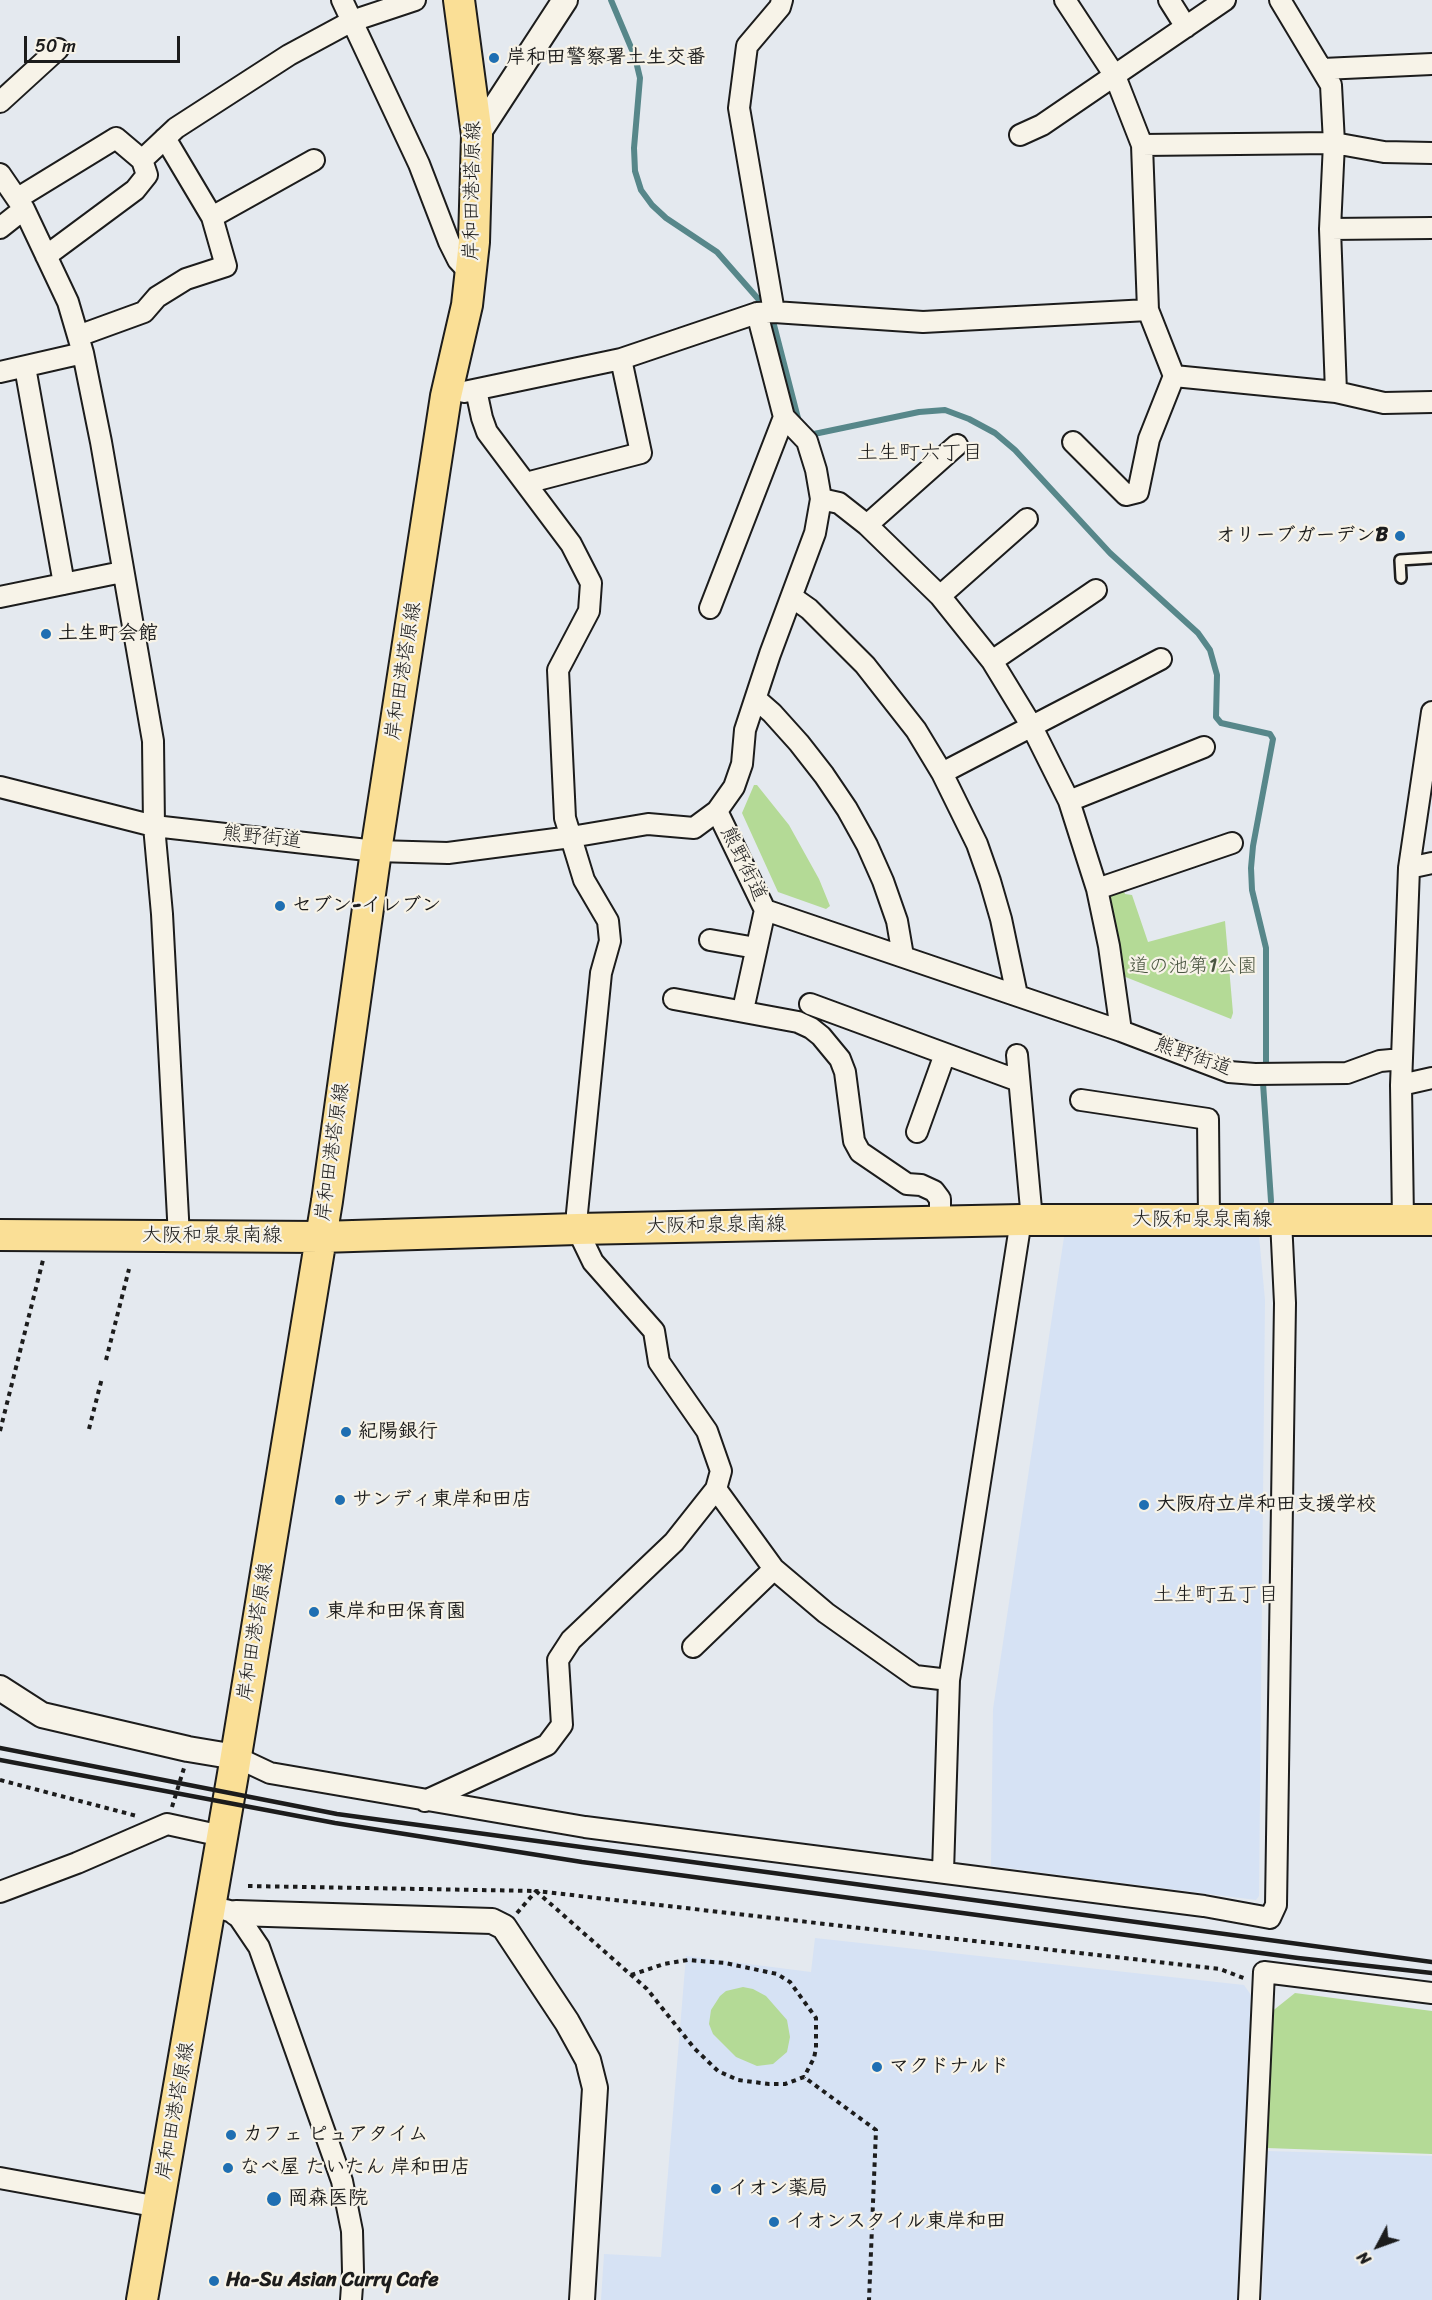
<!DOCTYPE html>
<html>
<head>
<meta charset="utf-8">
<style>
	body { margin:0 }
	#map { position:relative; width:1432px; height:2300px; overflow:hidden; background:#e4e9ef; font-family:Sriracha,sans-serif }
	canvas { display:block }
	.north { position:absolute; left:1348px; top:2216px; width:60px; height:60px; -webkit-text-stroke:4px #f7f3e8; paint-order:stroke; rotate:229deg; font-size:16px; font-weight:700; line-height:24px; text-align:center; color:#1c1c1c }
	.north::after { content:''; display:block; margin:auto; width:21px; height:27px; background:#1c1c1c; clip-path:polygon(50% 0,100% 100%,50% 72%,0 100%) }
	.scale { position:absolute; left:24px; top:36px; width:156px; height:27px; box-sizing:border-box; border:3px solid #1c1c1c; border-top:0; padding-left:8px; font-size:18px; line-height:21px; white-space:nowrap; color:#1c1c1c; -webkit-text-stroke:4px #f7f3e8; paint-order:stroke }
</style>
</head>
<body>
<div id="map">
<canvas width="1432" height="2300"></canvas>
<div class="north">N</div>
<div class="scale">50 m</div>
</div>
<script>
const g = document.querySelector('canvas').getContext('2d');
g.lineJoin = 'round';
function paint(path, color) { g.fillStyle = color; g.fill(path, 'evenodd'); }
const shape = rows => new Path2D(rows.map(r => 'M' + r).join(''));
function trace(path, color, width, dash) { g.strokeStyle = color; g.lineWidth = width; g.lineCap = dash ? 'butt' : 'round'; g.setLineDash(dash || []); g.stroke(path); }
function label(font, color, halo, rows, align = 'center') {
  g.font = font + ' Sriracha,"Klee One",sans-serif'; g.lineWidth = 4.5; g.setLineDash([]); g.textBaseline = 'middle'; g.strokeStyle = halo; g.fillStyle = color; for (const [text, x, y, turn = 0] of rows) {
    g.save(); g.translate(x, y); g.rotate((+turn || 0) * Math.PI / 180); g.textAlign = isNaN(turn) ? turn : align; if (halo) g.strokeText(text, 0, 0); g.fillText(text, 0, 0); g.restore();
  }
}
const built = shape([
	[1259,1236,1265,1300,1259,1896,1256,1900,991,1866,993,1709,1064,1237],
	[815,1938,1244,1985,1251,1995,1241,2300,601,2300,604,2254,661,2257,686,1956,811,1972],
	[1267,2151,1432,2156,1432,2300,1262,2300]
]);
const green = shape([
	[754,785,757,785,789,825,819,879,830,906,826,909,778,892,742,813],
	[1122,886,1125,894,1132,895,1148,942,1225,921,1233,1013,1231,1019,1123,976,1108,899,1113,890],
	[743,1987,753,1989,766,1996,787,2020,790,2037,787,2052,773,2064,757,2066,736,2057,713,2034,709,2024,711,2010,720,1996,726,1991],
	[1295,1993,1432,2011,1432,2154,1267,2148,1270,2013]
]);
const stream = shape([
	[611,0,635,57,640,78,634,148,635,171,641,190,652,205,666,218,717,252,760,301],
	[773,321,799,422],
	[808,432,814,434,919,412,945,410,969,419,995,433,1015,450,1110,553,1198,633,1210,650,1217,675,1216,717,1221,723,1270,734,1273,739,1253,846,1251,868,1252,890,1266,948,1266,1063],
	[1263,1083,1271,1201]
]);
const path = shape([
	[106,1360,129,1269],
	[89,1429,102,1378],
	[0,1431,43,1260],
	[0,1780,137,1816],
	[172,1807,184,1768],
	[248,1886,536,1891,647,1989,694,2048,718,2071,738,2080,769,2084,785,2084,804,2077,876,2130,869,2300],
	[517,1913,536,1891,1220,1969,1246,1979],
	[631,1975,664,1964,688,1960,725,1963,777,1974,790,1982,816,2018,816,2048,814,2058,804,2077]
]);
const service = shape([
	[1401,578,1400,560,1432,558]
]);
const minor = shape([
	[342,0,419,164,449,242,458,260,471,274],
	[1065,0,1115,76,1142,145,1148,310,1174,376,1336,392,1384,403,1432,402],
	[1169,0,1186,27],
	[1280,0,1331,85,1334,143,1330,229,1336,392],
	[1323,69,1432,64],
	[0,102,58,49],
	[1020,135,1042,125,1225,0],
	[1142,145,1334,143,1384,152,1432,153],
	[0,174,24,209,68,302,83,353,101,442,153,741,154,826,162,914,179,1237],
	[18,198,116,138,142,160,176,128,289,55,352,21,415,0],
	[212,217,314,160],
	[0,228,24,209],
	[1330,229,1432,228],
	[46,256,135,190,147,175,142,160],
	[774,312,739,108,747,46,780,7,782,0],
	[757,313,774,312,923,322,1148,310],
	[78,336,144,312,157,297,186,279,226,266,212,217,165,138],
	[25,367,64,584],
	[0,372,83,353],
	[1073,442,1126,495,1138,492,1149,439,1174,376],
	[526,483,641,453,621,359],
	[821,499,839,503,867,525,940,596,992,661,1031,725,1069,801,1097,889,1109,946,1121,1031],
	[867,525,957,445],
	[940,596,1027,519],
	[0,597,122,572],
	[792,597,809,609,865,665,916,730,942,773,977,844,990,881,1001,919,1017,995],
	[710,608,784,417],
	[992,661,1096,590],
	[756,699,772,713,799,743,824,775,847,809,867,845,883,881,897,921,903,956],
	[942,773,1161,659],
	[0,787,154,826,376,851,448,853,571,837,648,824,694,828,717,811,734,787,742,764,745,730,770,654,815,533,821,499,816,470,807,441,784,417,757,313,621,359,464,392],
	[1069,801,1204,747],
	[717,811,765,910,1121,1031,1229,1072,1255,1074,1347,1073,1380,1061,1402,1059],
	[1409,868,1432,863],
	[1097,889,1232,843],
	[710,940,756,948],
	[674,999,798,1022,811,1028,821,1036,840,1059,845,1072,854,1141,860,1152,907,1184,921,1185,934,1191,940,1199,940,1222],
	[810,1004,1019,1081],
	[743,1010,765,910],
	[1017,1055,1032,1220],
	[1401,1085,1432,1078],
	[1081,1100,1208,1119,1209,1220],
	[917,1132,945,1054],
	[1403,1220,1401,1085,1409,868,1432,712],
	[716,1489,774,1569,826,1613,915,1676,949,1680],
	[693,1647,774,1569],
	[236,1757,270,1773,585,1827,1204,1906,1270,1918,1276,1905,1285,1303,1281,1220],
	[425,1801,547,1745,562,1725,558,1660,571,1640,674,1542,716,1489,721,1471,707,1431,659,1362,654,1331,593,1262,577,1229,577,1213,601,973,610,941,608,921,584,880,565,818,558,670,589,611,591,583,571,544,487,432,482,418,476,390],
	[943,1872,949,1680,1021,1220],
	[0,1892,77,1863,167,1824,222,1836],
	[226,1910,236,1913,259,1947,342,2181,352,2231,353,2272,351,2300],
	[0,2178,159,2207],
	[1249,2300,1264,1972,1432,1993]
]);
const tertiary = shape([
	[477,135,565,0],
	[0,1688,42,1715,188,1749,236,1757],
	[236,1913,492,1921,504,1927,567,2022,588,2060,595,2088,582,2300]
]);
const primary = shape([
	[0,1235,321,1237,577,1229,1021,1220,1432,1220],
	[142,2300,233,1774,327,1201,376,851,446,396,467,305,474,242,477,135,459,0]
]);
const rail = shape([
	[0,1748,337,1814,1432,1962],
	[0,1760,335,1823,582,1862,1298,1958,1432,1973]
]);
const markers = [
	[494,58,6,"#1f6fb2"],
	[1400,536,6,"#1f6fb2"],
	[46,634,6,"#1f6fb2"],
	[280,906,6,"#1f6fb2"],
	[346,1432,6,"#1f6fb2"],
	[340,1500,6,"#1f6fb2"],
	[1144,1505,6,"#1f6fb2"],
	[314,1612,6,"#1f6fb2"],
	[877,2067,6,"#1f6fb2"],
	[231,2135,6,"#1f6fb2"],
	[228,2168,6,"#1f6fb2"],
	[716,2189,6,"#1f6fb2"],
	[274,2199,8,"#1f6fb2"],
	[774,2222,6,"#1f6fb2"],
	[214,2281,6,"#1f6fb2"]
];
const poiNames = [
	["岸和田警察署土生交番",506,58],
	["オリーブガーデンB",1388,536,"right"],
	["土生町会館",58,634],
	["セブン-イレブン",292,906],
	["紀陽銀行",358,1432],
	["サンディ東岸和田店",352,1500],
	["大阪府立岸和田支援学校",1156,1505],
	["東岸和田保育園",326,1612],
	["マクドナルド",889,2067],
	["カフェ ピュアタイム",243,2135],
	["なべ屋 たいたん 岸和田店",240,2168],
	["イオン薬局",728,2189],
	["岡森医院",288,2199],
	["イオンスタイル東岸和田",786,2222],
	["Ha-Su Asian Curry Cafe",226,2281]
];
const streetNames = [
	["岸和田港塔原線",473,191,-89],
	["岸和田港塔原線",404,671,-81],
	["熊野街道",262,838,6],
	["熊野街道",743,864,64],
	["熊野街道",1193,1057,19],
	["岸和田港塔原線",333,1152,-82],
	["大阪和泉泉南線",1202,1220],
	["大阪和泉泉南線",716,1226,-1],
	["大阪和泉泉南線",212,1236],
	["岸和田港塔原線",256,1632,-81],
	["岸和田港塔原線",176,2111,-80]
];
const parkNames = [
	["道の池第1公園",1193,967]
];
const neighbourhoodNames = [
	["土生町六丁目",920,454],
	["土生町五丁目",1216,1596]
];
paint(built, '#d6e2f4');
paint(green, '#b4da96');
trace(stream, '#57878a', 6);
trace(service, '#1c1c1c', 14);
trace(minor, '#1c1c1c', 24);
trace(tertiary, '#1c1c1c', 28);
trace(primary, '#1c1c1c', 34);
trace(path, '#1c1c1c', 4, [4.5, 4.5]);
trace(service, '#f7f3e8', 9);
trace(minor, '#f7f3e8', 20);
trace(tertiary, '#f7f3e8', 24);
trace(primary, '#fadf96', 30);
trace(rail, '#1c1c1c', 4.5);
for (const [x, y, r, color] of markers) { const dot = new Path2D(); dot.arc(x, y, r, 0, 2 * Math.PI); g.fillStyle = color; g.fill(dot); trace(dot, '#f7f3e8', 2); }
label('bold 20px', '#1c1c1c', '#f7f3e8', poiNames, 'left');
label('20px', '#1c1c1c', '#f7f3e8', streetNames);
label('20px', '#4a5541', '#f7f3e8', parkNames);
label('21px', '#1c1c1c', '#f7f3e8', neighbourhoodNames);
</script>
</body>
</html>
